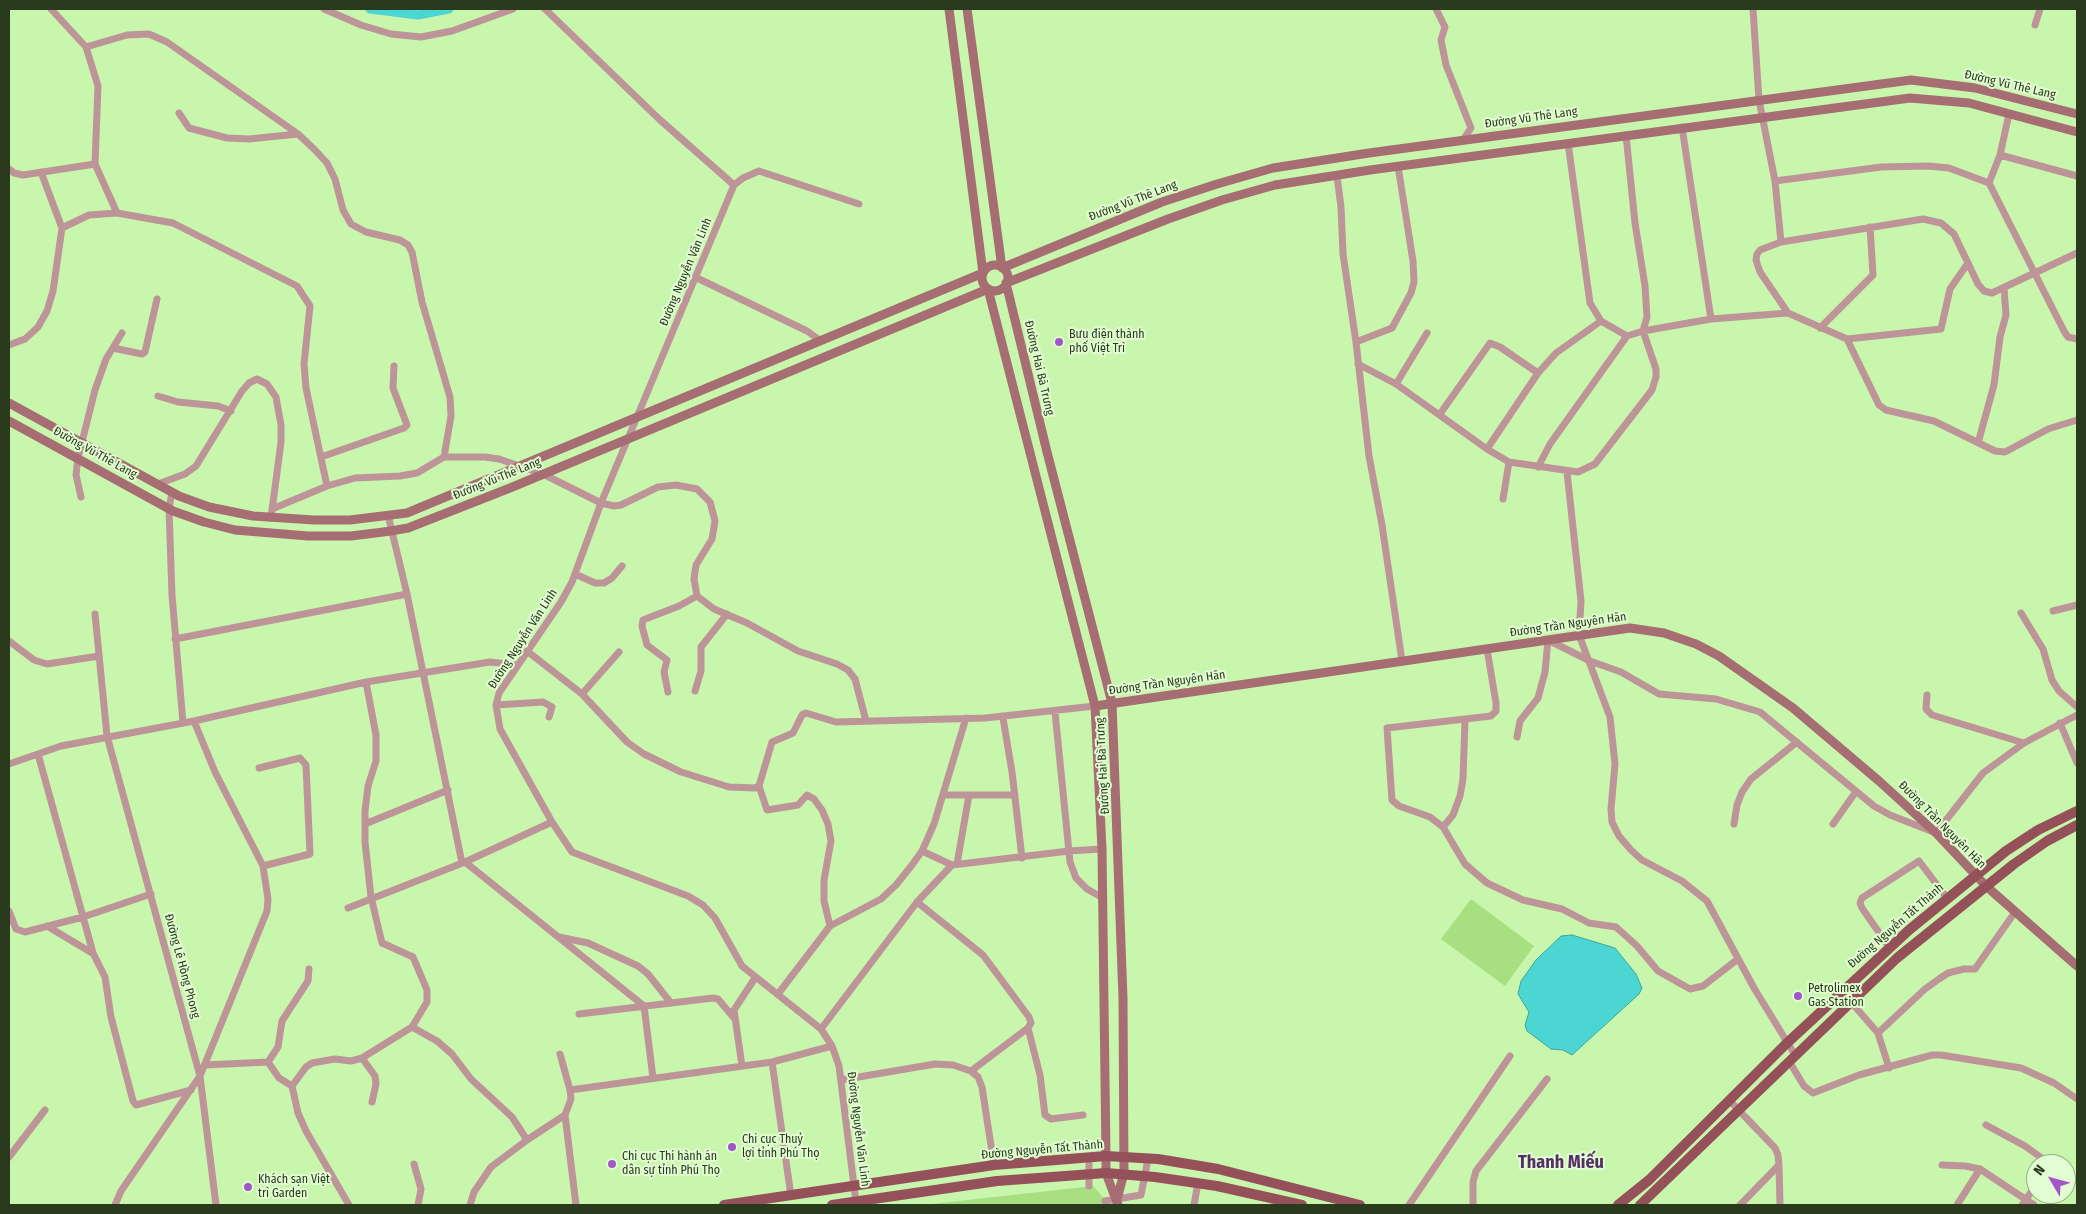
<!DOCTYPE html>
<html>
<head>
<meta charset="utf-8">
<style>
	body { margin:0 }
	#map { position:relative; width:2086px; height:1214px; overflow:hidden; background:#c9f6ad; font-family:"Fira Sans Condensed",sans-serif }
	canvas { display:block }
	.frame { position:absolute; inset:0; border:10px solid #293a1d; pointer-events:none }
	.north { position:absolute; left:2026px; top:1154px; width:50px; height:50px; box-sizing:border-box; background:#e2fdd2; border:1px solid #98af8a; border-radius:50%; rotate:307deg; font-size:14px; font-weight:700; line-height:20px; text-align:center; color:#293a1d }
	.north::after { content:''; display:block; margin:auto; width:18px; height:22px; background:#a356c7; clip-path:polygon(50% 0,100% 100%,50% 72%,0 100%) }
</style>
</head>
<body>
<div id="map">
<canvas width="2086" height="1214"></canvas>
<div class="frame"></div>
<div class="north">N</div>
</div>
<script>
const g = document.querySelector('canvas').getContext('2d');
g.lineJoin = 'round';
function paint(path, color) { g.fillStyle = color; g.fill(path, 'evenodd'); }
const shape = rows => new Path2D(rows.map(r => 'M' + r).join(''));
function trace(path, color, width, dash) { g.strokeStyle = color; g.lineWidth = width; g.lineCap = dash ? 'butt' : 'round'; g.setLineDash(dash || []); g.stroke(path); }
function label(font, color, halo, rows, align = 'center') {
  g.font = font + ' "Fira Sans Condensed",sans-serif'; g.lineWidth = 4; g.setLineDash([]); g.textBaseline = 'middle'; g.strokeStyle = halo; g.fillStyle = color; for (const [text, x, y, turn = 0] of rows) {
    g.save(); g.translate(x, y); g.rotate((+turn || 0) * Math.PI / 180); g.textAlign = isNaN(turn) ? turn : align; if (halo) g.strokeText(text, 0, 0); g.fillText(text, 0, 0); g.restore();
  }
}
const green = shape([
	[1471,899,1534,946,1505,986,1441,939],
	[1093,1186,1104,1198,1106,1205,923,1205]
]);
const water = shape([
	[1572,935,1615,948,1636,974,1642,988,1639,994,1572,1055,1563,1050,1551,1049,1527,1031,1525,1025,1529,1012,1518,994,1521,981,1536,960,1561,936,1572,935]
]);
const canal = shape([
	[370,9,418,15,449,9]
]);
const street = shape([
	[51,9,86,47,98,86,95,164,117,213],
	[324,9,361,25,391,34,421,37,452,31,513,9],
	[545,9,659,119,734,185,601,503,572,582,561,602,499,693,496,705,500,729,552,822,572,852,688,896,703,905,715,918,742,966,821,1029,832,1046,839,1066,856,1202],
	[1436,9,1445,27,1441,40,1446,65,1471,128,1463,140],
	[1753,9,1759,100,1775,181,1881,167,1928,166,1949,168,1989,183,2064,331,2068,337,2077,339],
	[2035,25,2040,9],
	[86,47,127,35,149,34,167,42,298,134,315,150,327,163,335,179,343,210,351,224,366,232,400,240,408,245,412,252,422,302,450,397,451,416,444,457],
	[179,113,189,128,227,138,249,139,298,134],
	[1682,127,1711,319],
	[1568,143,1590,303,1601,321,1627,336],
	[2000,155,2077,176],
	[9,169,14,173,23,175,95,164],
	[1337,176,1341,207,1343,254,1356,342,1369,456,1382,525,1402,661],
	[1775,181,1781,242],
	[1989,183,2000,155,2009,114],
	[734,185,743,178,759,171,859,204],
	[62,228,89,215,117,213,173,223,297,286,310,306,304,364,306,388,327,486,355,478,400,476,417,473,444,457,485,457,499,459,543,474,601,503,614,506,621,505,658,487,676,485,697,489,710,502,715,521,712,539,696,565,694,579,697,596,714,609,747,623,798,651,837,664,848,670,855,679,866,721],
	[1968,263,1950,289,1941,329,1847,339,1788,313,1760,272,1756,260,1757,254,1760,250,1781,242,1923,219,1941,223,1954,234,1978,284,1984,291,1992,293,2077,253],
	[695,277,807,331,821,341],
	[1820,328,1873,275,1870,227],
	[1847,339,1879,405,1886,410,1934,421,1995,451,2005,452,2048,429,2077,420],
	[1356,342,1392,328,1411,293,1414,282,1413,261,1398,166],
	[9,345,25,339,38,327,47,311,53,291,62,228,41,172],
	[113,348,142,354,145,352,157,299],
	[1358,364,1396,384,1487,449,1509,462,1578,472,1595,464,1652,390,1656,377,1656,369,1643,331,1647,317,1645,286,1635,223,1626,135],
	[1396,384,1427,333],
	[158,396,178,402,218,406,231,411],
	[1440,414,1490,343,1500,347,1538,373],
	[1978,443,1994,385,2000,337,2006,315,2004,288],
	[1487,449,1538,373,1556,353,1601,321],
	[321,457,404,428,407,425,393,388,394,366],
	[1538,467,1550,444,1627,336,1643,331,1711,319,1788,313],
	[1567,472,1581,601,1579,635,1610,717,1615,764,1611,809,1612,822,1619,836,1631,850,1642,860,1682,881,1707,901,1754,988,1795,1055],
	[158,484,185,474,196,466,242,391,249,383,257,379,267,384,276,397,281,425,281,442,271,518],
	[172,492,169,509,172,595,183,723],
	[81,497,76,475,78,458,95,390,106,359,122,333],
	[1503,499,1509,462],
	[272,509,327,486],
	[388,515,407,594,462,863],
	[575,574,595,583,604,583,612,578,622,566],
	[2053,611,2077,605],
	[2021,613,2043,649,2052,680,2059,691,2077,707],
	[95,614,107,736,200,1076,216,1205],
	[175,639,407,594],
	[9,641,34,660,47,664,99,656],
	[1487,649,1496,703,1496,711,1491,716,1387,728,1392,800,1399,806,1430,817,1443,827,1465,864,1487,883,1523,900,1562,909,1589,923,1616,927,1637,946,1658,971,1690,989,1703,986,1738,959],
	[527,651,582,694,627,742,644,754,681,772,729,787,755,788,759,786,772,742,793,733,802,715,806,713,836,722,985,718,1095,706],
	[366,682,490,662,517,665],
	[695,691,701,671,701,647,727,614],
	[668,692,664,672,667,660,647,645,642,626,643,620,679,606,697,596],
	[582,694,619,652],
	[1927,695,1926,709,1932,715,2024,743],
	[496,705,543,702,552,707,549,717],
	[1055,712,1070,862,1076,878,1087,889,1103,898],
	[1003,718,1012,772,1022,858],
	[2060,723,2077,763],
	[1517,737,1520,721,1538,698,1545,672,1548,640,1590,661,1621,672,1659,694,1716,699,1760,712,1874,806,1890,815,1936,833,1983,773,2024,743,2077,715],
	[38,754,93,953,105,977,111,1017,133,1101,136,1105,191,1090],
	[9,764,61,746,194,721,366,682,376,735,376,761,368,786,365,811,365,842,371,897,382,943,413,957,427,990,427,1002,412,1027],
	[259,768,300,758,306,765,310,854,263,866],
	[759,786,767,810,798,805,807,795,814,799,822,810,828,824,831,841,824,880,824,901,830,926],
	[943,795,1015,795],
	[365,824,448,790],
	[1734,824,1737,805,1742,792,1751,779,1797,742],
	[1833,824,1855,793],
	[1443,827,1453,815,1460,796,1463,779,1465,719],
	[922,851,952,865,1069,851,1102,849],
	[465,862,644,1006,653,1078],
	[957,864,969,795],
	[917,902,983,955,1029,1017,1031,1023,1028,1028,971,1071],
	[348,908,465,862,552,822],
	[9,911,16,929,25,932,83,917,151,894],
	[47,926,92,953],
	[559,937,588,943,638,966,648,974,671,1003],
	[1889,947,1862,908,1860,903,1862,898,1919,861,1947,898],
	[778,994,830,926,881,899,896,885,912,865,922,851,934,824,966,718],
	[1851,1002,1878,1033,1889,1068],
	[579,1014,713,998,718,999,734,1018],
	[1028,1028,1040,1075,1045,1115,1051,1119,1083,1115],
	[821,1029,917,902,952,865],
	[1878,1033,1925,989,1939,979,1948,973,1964,969,1975,969,2015,912],
	[560,1054,570,1090,571,1099,565,1115,576,1205],
	[362,1058,375,1076,376,1084,372,1102],
	[1789,1061,1804,1086,1813,1093,1859,1075,1932,1055,1941,1055,2021,1068,2054,1083,2077,1099],
	[268,1062,278,1047,282,1021,308,981,309,969],
	[772,1062,791,1196],
	[205,1065,268,1062,279,1078,292,1086,298,1113,306,1131,349,1205],
	[742,1066,734,1010,755,978],
	[841,1080,935,1064,953,1065,971,1071,978,1077,982,1087,994,1165],
	[292,1086,306,1067,312,1063,335,1059,351,1061,362,1058,412,1027,437,1041,452,1054,471,1079,512,1117,527,1140],
	[570,1090,772,1062,832,1046],
	[1729,1100,1775,1148,1778,1155,1779,1165,1740,1205],
	[1986,1125,2025,1146,2050,1164],
	[9,1157,45,1110],
	[414,1164,421,1189,418,1205],
	[1779,1165,1780,1205],
	[1942,1165,1965,1166,1980,1169],
	[2066,1174,2077,1181],
	[1089,1186,1089,1158],
	[1105,1201,1141,1195,1148,1159],
	[115,1205,121,1191,200,1076,267,911,268,899,263,866,215,772,194,721],
	[470,1205,474,1192,491,1167,527,1140,565,1115],
	[1194,1205,1198,1183],
	[1409,1205,1510,1056],
	[1473,1205,1473,1182,1476,1171,1547,1079],
	[1957,1205,1980,1169,2034,1205],
	[2022,1205,2036,1185]
]);
const secondary = shape([
	[967,9,1002,268,1162,202,1217,184,1273,168,1369,153,1911,80,1975,88,2077,114],
	'982 278a13 13 0 1 1 26 0a13 13 0 1 1-26 0Z',
	[9,403,179,496,209,507,253,516,314,520,350,520,407,513,983,273,949,9],
	[9,421,173,511,204,522,235,530,308,536,351,536,391,531,408,528,510,488,988,289,1095,706,1102,849,1106,1156,1106,1173,1118,1205],
	[1095,706,1630,628,1664,633,1696,644,1719,656,1793,708,1879,781,1936,833,1986,886,2077,966],
	[1117,1199,1124,1173,1123,998,1112,703,1047,452,1006,283,1168,219,1222,200,1275,185,1370,170,1910,98,1969,103,2077,132]
]);
const primary = shape([
	[724,1205,994,1165,1106,1156,1158,1159,1218,1169,1360,1205],
	[832,1205,997,1181,1106,1173,1155,1177,1217,1186,1302,1205],
	[1618,1205,1649,1180,1786,1044,1909,930,2006,851,2038,830,2077,811],
	[1640,1205,1897,958,2014,864,2047,841,2077,825]
]);
const markers = [
	[1059,342,5,"#a356c7"],
	[1798,996,5,"#a356c7"],
	[732,1147,5,"#a356c7"],
	[612,1164,5,"#a356c7"],
	[248,1187,5,"#a356c7"]
];
const streetNames = [
	["Đường Vũ Thê Lang",2010,85,13],
	["Đường Vũ Thê Lang",1531,118,-8],
	["Đường Vũ Thê Lang",1133,201,-21],
	["Đường Nguyễn Văn Linh",686,272,-67],
	["Đường Hai Bà Trưng",1039,368,77],
	["Đường Vũ Thê Lang",95,453,29],
	["Đường Vũ Thê Lang",497,479,-22],
	["Đường Trần Nguyên Hãn",1568,625,-8],
	["Đường Nguyễn Văn Linh",523,639,-57],
	["Đường Trần Nguyên Hãn",1167,683,-8],
	["Đường Hai Bà Trưng",1103,766,-93],
	["Đường Trần Nguyên Hãn",1942,825,45],
	["Đường Nguyễn Tất Thành",1896,926,-41],
	["Đường Lê Hồng Phong",182,966,75],
	["Đường Nguyễn Văn Linh",858,1129,83],
	["Đường Nguyễn Tất Thành",1042,1150,-5]
];
const poiNames = [
	["Bưu điện thành",1069,335],
	["phố Việt Trì",1069,349],
	["Petrolimex",1808,989],
	["Gas Station",1808,1003],
	["Chi cục Thuỷ",742,1140],
	["lợi tỉnh Phú Thọ",742,1154],
	["Chi cục Thi hành án",622,1157],
	["dân sự tỉnh Phú Thọ",622,1171],
	["Khách sạn Việt",258,1180],
	["trì Garden",258,1194]
];
const districtNames = [
	["Thanh Miếu",1561,1163]
];
paint(green, '#a7df81');
paint(water, '#4bd5d3');
trace(water, '#41a69c', 1);
trace(canal, '#4bd5d3', 9);
trace(street, '#bd9598', 7);
trace(secondary, '#a66e73', 9);
trace(primary, '#955159', 10);
for (const [x, y, r, color] of markers) { const dot = new Path2D(); dot.arc(x, y, r, 0, 2 * Math.PI); g.fillStyle = color; g.fill(dot); trace(dot, '#e2fdd2', 2); }
label('12px', '#293a1d', '#e2fdd2', streetNames);
label('12px', '#293a1d', '#e2fdd2', poiNames, 'left');
label('bold 18px', '#552f67', '#e2fdd2', districtNames);
</script>
</body>
</html>
